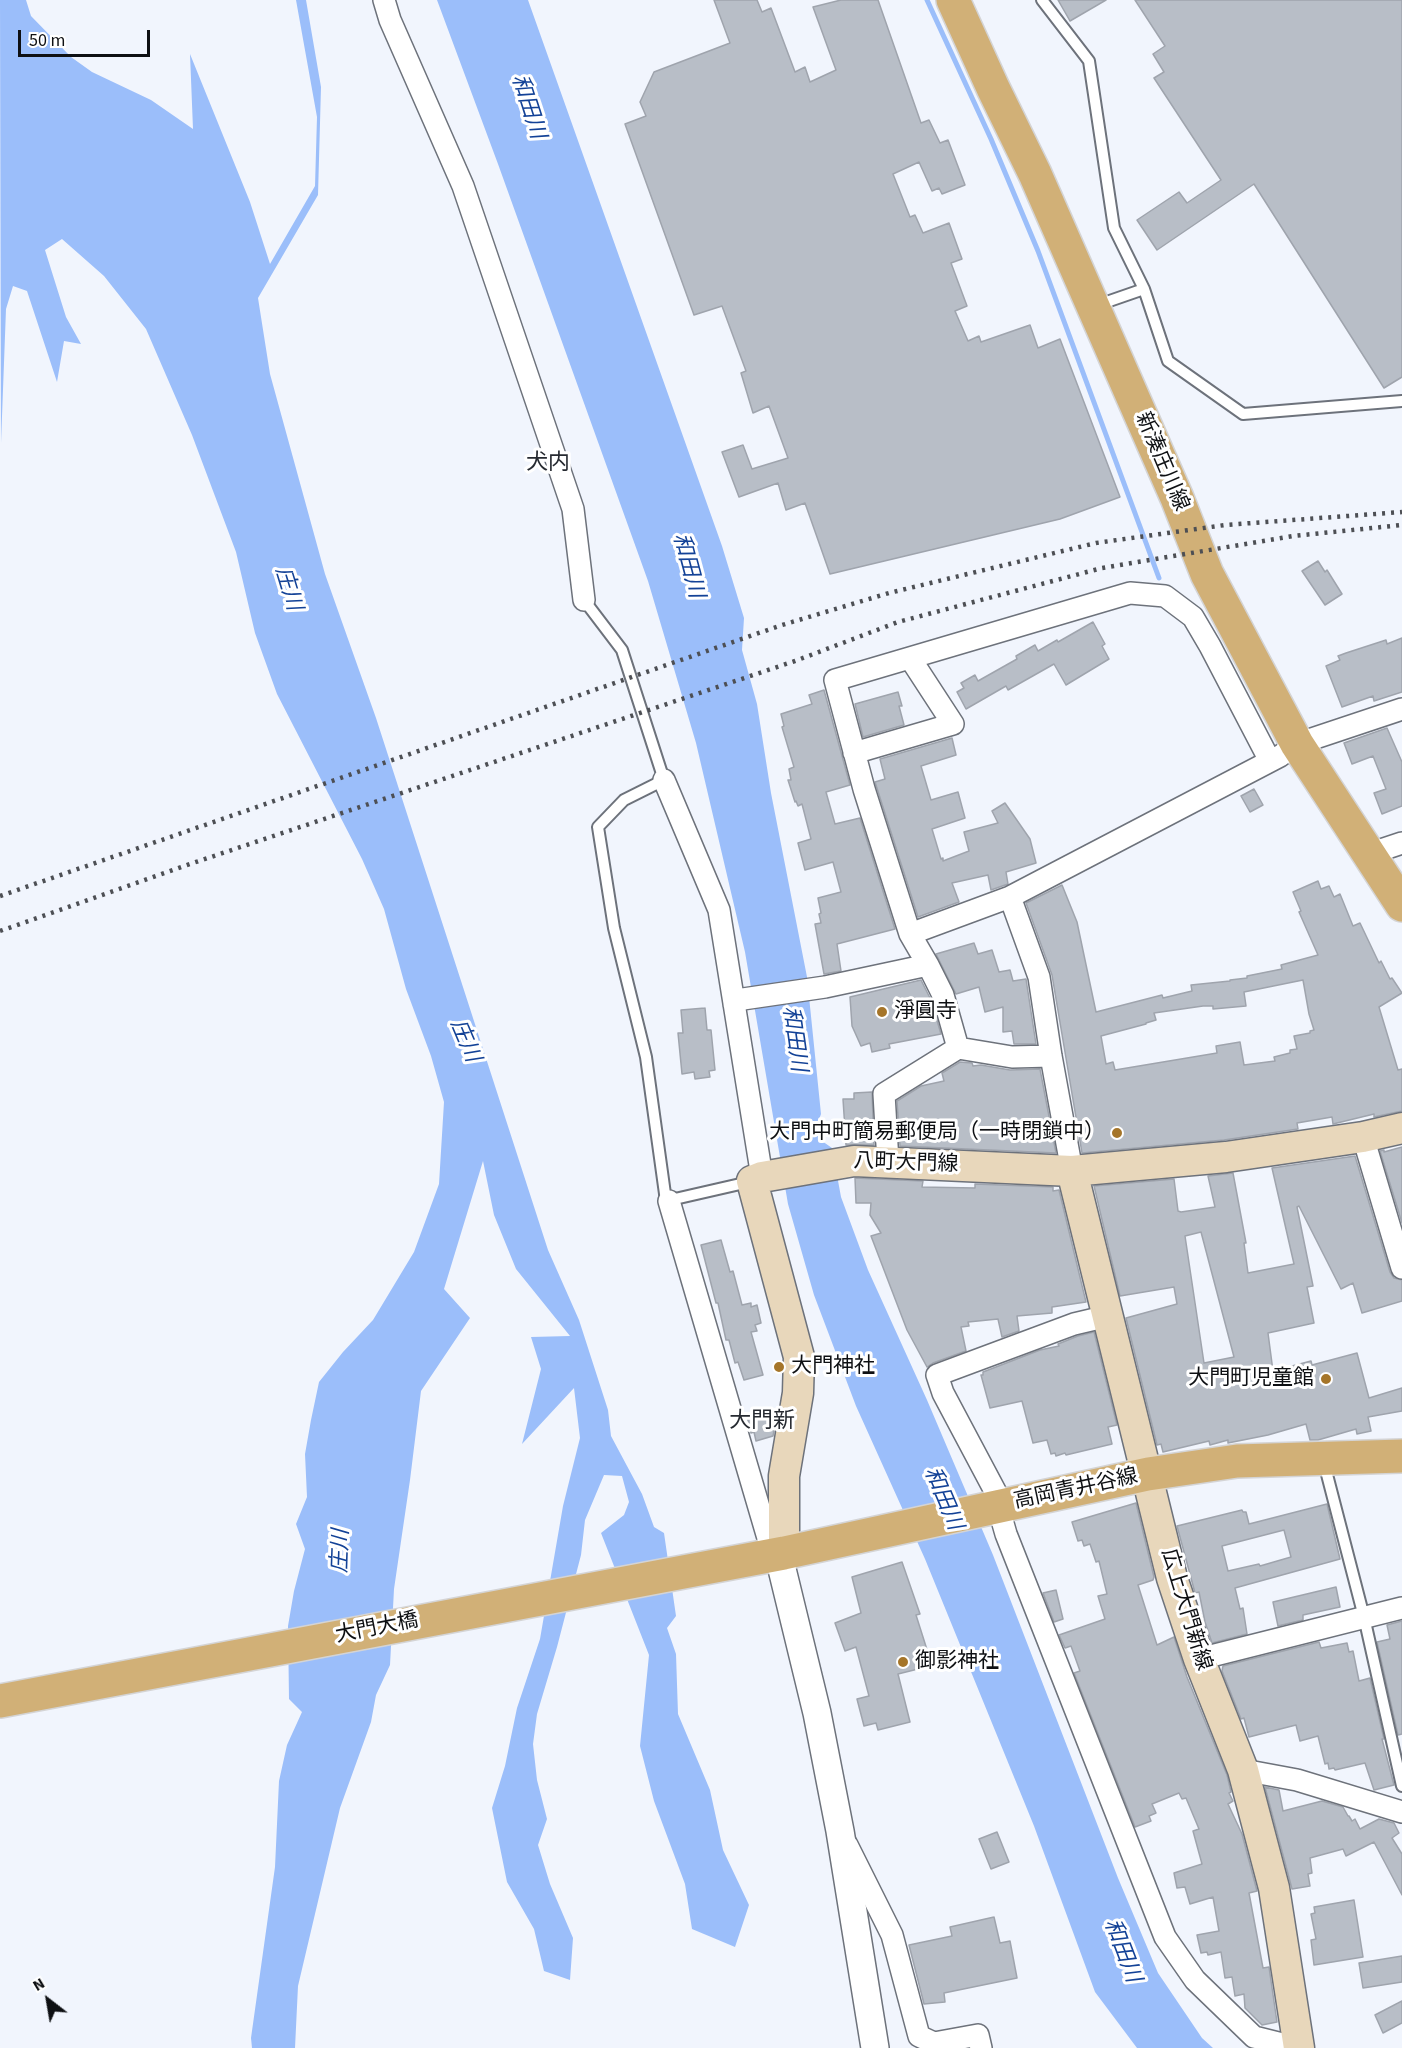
<!DOCTYPE html>
<html>
<head>
<meta charset="utf-8">
<style>
	body { margin:0 }
	#map { position:relative; width:1402px; height:2048px; overflow:hidden; background:#f1f5fd; font-family:"Source Sans 3",sans-serif }
	canvas { display:block }
	.north { position:absolute; left:18px; top:1970px; width:60px; height:60px; -webkit-text-stroke:4px #fff; paint-order:stroke; rotate:329deg; font-size:16px; font-weight:700; line-height:24px; text-align:center; color:#0e1013 }
	.north::after { content:''; display:block; margin:auto; width:21px; height:27px; background:#0e1013; clip-path:polygon(50% 0,100% 100%,50% 72%,0 100%) }
	.scale { position:absolute; left:18px; top:30px; width:132px; height:27px; box-sizing:border-box; border:3px solid #0e1013; border-top:0; padding-left:8px; font-size:18px; line-height:21px; white-space:nowrap; color:#0e1013; -webkit-text-stroke:4px #fff; paint-order:stroke }
</style>
</head>
<body>
<div id="map">
<canvas width="1402" height="2048"></canvas>
<div class="north">N</div>
<div class="scale">50 m</div>
</div>
<script>
const g = document.querySelector('canvas').getContext('2d');
g.lineJoin = 'round';
function paint(path, color) { g.fillStyle = color; g.fill(path, 'evenodd'); }
const shape = rows => new Path2D(rows.map(r => 'M' + r).join(''));
function trace(path, color, width, dash) { g.strokeStyle = color; g.lineWidth = width; g.lineCap = dash ? 'butt' : 'round'; g.setLineDash(dash || []); g.stroke(path); }
function label(font, color, halo, rows, align = 'center') {
  g.font = font + ' "Source Sans 3","Noto Sans JP",sans-serif'; g.lineWidth = 6; g.setLineDash([]); g.textBaseline = 'middle'; g.strokeStyle = halo; g.fillStyle = color; for (const [text, x, y, turn = 0] of rows) {
    g.save(); g.translate(x, y); g.rotate((+turn || 0) * Math.PI / 180); g.textAlign = isNaN(turn) ? turn : align; if (halo) g.strokeText(text, 0, 0); g.fillText(text, 0, 0); g.restore();
  }
}
const water = shape([
	[0,0,26,0,31,16,71,57,92,72,151,100,193,129,190,54,250,202,270,264,315,186,317,117,296,0,306,0,321,87,318,195,258,298,270,374,325,574,376,718,548,1250,579,1320,608,1410,611,1436,642,1494,654,1527,664,1533,676,1616,667,1628,676,1654,678,1714,710,1790,723,1850,749,1905,735,1947,692,1929,685,1884,654,1801,640,1746,649,1655,601,1533,624,1515,629,1502,622,1476,604,1475,585,1520,581,1555,557,1647,537,1714,533,1744,537,1780,547,1819,538,1845,550,1884,573,1938,570,1980,544,1971,534,1929,507,1882,492,1808,505,1766,517,1708,540,1639,563,1506,580,1438,574,1388,522,1444,541,1369,531,1337,570,1336,516,1269,494,1215,483,1161,444,1289,470,1318,421,1391,410,1480,394,1589,390,1665,376,1695,371,1722,340,1808,298,1986,295,2048,252,2048,251,2038,275,1867,279,1781,287,1745,302,1712,289,1699,288,1626,294,1591,305,1549,296,1524,307,1497,305,1454,311,1420,319,1382,343,1352,373,1320,414,1252,439,1184,444,1102,431,1056,406,989,384,909,362,859,277,694,255,633,236,552,192,435,146,329,104,276,62,239,45,250,66,317,81,344,64,341,57,382,27,291,13,286,6,309,1,443],
	[437,0,528,0,722,546,744,618,742,650,757,704,771,793,807,977,821,1114,817,1125,822,1141,832,1148,841,1197,868,1270,927,1400,993,1555,1118,1878,1158,1973,1202,2038,1213,2048,1137,2048,1095,1992,1034,1826,925,1559,856,1406,814,1295,788,1204,745,952,696,743,648,581,498,164]
]);
const stream = shape([
	[927,0,991,139,1038,251,1159,578]
]);
const building = shape([
	[714,0,757,0,762,12,771,8,795,72,805,67,810,82,836,70,813,7,841,0,878,0,921,123,929,120,940,143,948,140,965,185,942,194,939,188,932,191,919,162,893,174,910,217,915,215,923,233,949,223,962,259,951,263,967,306,955,311,968,341,979,336,981,342,1030,325,1038,348,1060,339,1120,497,1060,519,830,574,805,503,786,510,778,483,739,497,722,452,743,445,752,469,788,458,769,406,753,413,741,373,746,371,722,306,694,315,625,124,646,116,640,102,654,72,730,43,714,0],
	[1058,0,1106,0,1070,21,1058,0],
	[1135,0,1402,0,1402,377,1384,388,1254,184,1157,250,1137,220,1179,192,1187,203,1221,180,1154,78,1164,72,1153,54,1165,46,1135,0],
	[1318,561,1325,572,1327,570,1342,594,1325,605,1302,571,1318,561],
	[1093,622,1105,644,1102,646,1109,659,1066,685,1054,664,1008,690,1006,686,966,709,957,692,964,688,961,683,975,675,978,681,1017,659,1016,656,1035,645,1038,651,1057,640,1058,642,1093,622],
	[1402,638,1402,692,1374,701,1373,696,1342,707,1326,666,1340,660,1338,656,1346,653,1386,640,1387,644,1402,638],
	[824,690,850,785,826,792,835,824,860,818,895,929,837,944,841,971,824,974,815,924,821,923,819,914,821,913,818,898,841,892,833,862,805,870,798,843,811,839,802,804,798,806,796,801,795,802,788,780,791,780,789,769,794,767,782,727,784,726,781,714,812,704,809,695,824,690],
	[898,692,902,706,899,706,904,725,863,737,855,704,898,692],
	[1387,728,1402,762,1402,806,1382,814,1374,793,1386,789,1373,756,1352,764,1344,743,1387,728],
	[952,738,956,755,921,766,931,800,958,792,965,818,932,829,941,859,943,858,943,861,969,851,964,832,998,823,992,811,1005,803,1030,839,1036,863,1006,872,1008,884,991,890,988,875,952,883,959,902,918,917,875,782,885,779,880,759,952,738],
	[1254,789,1263,805,1250,812,1241,796,1254,789],
	[1318,881,1321,889,1329,886,1334,897,1340,894,1353,926,1360,923,1379,963,1381,961,1390,979,1392,978,1402,993,1379,1007,1398,1070,1402,1069,1402,1111,1374,1117,1374,1114,1333,1124,1332,1117,1297,1123,1298,1129,1224,1140,1082,1153,1052,975,1026,903,1062,885,1077,922,1096,1012,1162,995,1163,998,1192,991,1191,985,1230,981,1230,980,1247,978,1247,976,1282,969,1281,965,1318,955,1299,912,1301,911,1293,892,1318,881],
	[1303,980,1309,1014,1314,1030,1310,1031,1310,1033,1294,1036,1297,1049,1290,1050,1290,1053,1274,1057,1275,1061,1244,1065,1240,1042,1216,1046,1217,1053,1115,1070,1113,1062,1106,1064,1101,1036,1146,1024,1146,1023,1156,1020,1154,1013,1203,1006,1213,1006,1213,1009,1246,1006,1244,992,1303,980],
	[974,943,978,954,992,950,999,972,1010,970,1013,981,1026,979,1036,1044,1014,1044,1012,1031,1003,1032,1003,1007,985,1012,979,987,956,994,936,954,974,943],
	[921,980,931,1000,941,1034,889,1044,890,1048,872,1052,870,1043,861,1046,852,1026,850,997,921,980],
	[705,1008,707,1030,711,1030,715,1070,709,1071,710,1077,695,1079,694,1072,682,1074,678,1033,683,1033,681,1010,705,1008],
	[960,1062,972,1063,973,1066,981,1065,1010,1070,1040,1069,1056,1153,900,1146,897,1101,921,1086,944,1081,942,1073,960,1062],
	[872,1092,874,1145,846,1145,843,1099,854,1099,854,1093,872,1092],
	[1402,1147,1402,1223,1380,1151,1384,1150,1384,1152,1402,1147],
	[1355,1156,1390,1272,1394,1278,1402,1280,1402,1301,1362,1313,1353,1283,1341,1289,1299,1206,1297,1207,1313,1286,1307,1287,1314,1323,1268,1333,1273,1371,1311,1361,1312,1365,1357,1353,1369,1398,1402,1388,1402,1411,1368,1417,1371,1431,1357,1434,1356,1429,1318,1440,1310,1440,1306,1424,1268,1435,1228,1443,1228,1440,1210,1445,1209,1441,1163,1452,1161,1444,1157,1445,1126,1318,1177,1304,1174,1287,1120,1296,1094,1186,1174,1179,1178,1211,1181,1212,1215,1207,1208,1176,1233,1173,1246,1243,1244,1243,1248,1273,1294,1264,1272,1168,1355,1156],
	[1201,1232,1234,1357,1204,1363,1185,1236,1201,1232],
	[855,1178,923,1181,922,1187,975,1188,975,1184,1053,1187,1053,1191,1059,1190,1086,1302,1052,1307,1052,1313,1017,1316,1019,1331,1002,1337,998,1319,968,1322,969,1326,961,1327,966,1351,933,1363,927,1367,907,1330,871,1236,881,1233,870,1215,871,1203,856,1203,855,1178],
	[721,1240,730,1272,733,1271,742,1305,751,1303,751,1307,757,1305,761,1323,755,1325,757,1331,751,1332,763,1375,744,1380,738,1362,735,1363,729,1340,726,1340,718,1303,716,1303,701,1245,721,1240],
	[1094,1332,1117,1425,1108,1427,1112,1444,1066,1455,1065,1453,1056,1456,1055,1453,1051,1454,1047,1440,1033,1443,1022,1401,990,1408,981,1375,983,1375,983,1372,1040,1350,1059,1346,1058,1344,1078,1336,1094,1332],
	[771,1410,774,1422,776,1421,773,1436,756,1441,754,1432,751,1433,747,1416,771,1410],
	[1136,1503,1154,1577,1153,1580,1138,1585,1157,1645,1174,1637,1187,1677,1227,1775,1231,1792,1229,1793,1233,1801,1228,1804,1242,1834,1257,1891,1249,1893,1263,1968,1269,1967,1277,2022,1262,2025,1245,2008,1244,1994,1235,1996,1232,1977,1225,1978,1221,1952,1208,1955,1207,1952,1201,1953,1197,1935,1219,1931,1213,1897,1190,1904,1185,1887,1177,1888,1174,1873,1202,1864,1193,1831,1199,1829,1186,1798,1182,1799,1179,1793,1152,1804,1156,1813,1149,1816,1151,1821,1135,1827,1074,1673,1080,1671,1071,1646,1065,1648,1059,1635,1105,1619,1098,1596,1107,1594,1099,1561,1096,1562,1090,1544,1084,1546,1082,1540,1078,1541,1072,1522,1136,1503],
	[1327,1504,1340,1559,1235,1588,1240,1609,1243,1608,1247,1634,1212,1643,1205,1622,1199,1592,1195,1593,1177,1526,1242,1510,1243,1512,1246,1512,1249,1524,1327,1504],
	[1284,1530,1291,1557,1260,1566,1259,1564,1228,1571,1222,1546,1284,1530],
	[902,1562,920,1614,916,1615,929,1656,920,1659,922,1668,898,1674,910,1722,878,1730,876,1723,864,1726,857,1699,869,1696,856,1647,845,1651,835,1623,861,1613,852,1577,902,1562],
	[1336,1587,1340,1607,1303,1615,1303,1620,1278,1626,1273,1602,1336,1587],
	[1056,1590,1063,1619,1054,1622,1043,1593,1056,1590],
	[1402,1621,1402,1734,1398,1735,1377,1642,1390,1639,1387,1625,1402,1621],
	[1319,1642,1321,1648,1347,1643,1349,1652,1353,1651,1359,1681,1370,1678,1384,1739,1382,1739,1394,1785,1374,1790,1365,1763,1335,1770,1334,1768,1329,1769,1328,1763,1325,1764,1318,1736,1300,1741,1296,1725,1249,1737,1244,1718,1241,1719,1222,1671,1223,1666,1319,1642],
	[1265,1787,1279,1790,1283,1811,1322,1801,1343,1807,1348,1816,1349,1816,1352,1821,1355,1819,1360,1829,1379,1819,1394,1823,1399,1833,1392,1838,1402,1854,1402,1895,1374,1842,1346,1856,1343,1849,1310,1858,1312,1873,1308,1874,1310,1886,1292,1889,1265,1787],
	[997,1832,1009,1862,991,1869,979,1839,997,1832],
	[1354,1900,1363,1957,1314,1965,1311,1940,1316,1939,1311,1914,1315,1913,1314,1907,1354,1900],
	[994,1917,1000,1943,1010,1941,1017,1978,944,1993,945,2002,924,2004,909,1945,952,1936,950,1927,994,1917],
	[1402,1956,1402,1982,1363,1988,1359,1963,1402,1956],
	[1402,2001,1402,2023,1383,2033,1375,2015,1402,2001]
]);
const service = shape([
	[1042,0,1089,61,1114,228,1144,289,1095,306],
	[1144,289,1168,361,1243,414,1402,401],
	[584,600,622,650,664,780,624,800,598,827,614,928,646,1057,666,1201,749,1182],
	[1324,1463,1364,1617,1402,1786]
]);
const minor = shape([
	[384,0,390,20,463,186,573,509,584,600],
	[854,753,953,724,910,658],
	[664,780,719,910,762,1177],
	[1369,854,1402,843],
	[1010,897,1039,977,1051,1056,1072,1171],
	[910,934,1010,897,1280,756,1297,744,1402,709],
	[734,1004,743,999,825,987,928,965],
	[1051,1056,1012,1057,958,1048,943,995,928,965,910,934,864,789,835,680,1130,593,1165,596,1193,617,1210,646,1270,761],
	[1363,1137,1402,1268],
	[888,1162,884,1094,958,1048],
	[669,1201,773,1555],
	[998,1506,1006,1534,1165,1937,1195,1980,1254,2037,1298,2048],
	[1003,1506,943,1393,937,1375,1074,1324,1108,1316],
	[1199,1659,1402,1608],
	[1243,1770,1297,1780,1402,1812],
	[847,1845,892,1935,919,2036,934,2043,978,2035,981,2048]
]);
const tertiary = shape([
	[784,1553,782,1569,817,1713,840,1831,875,2048]
]);
const secondary = shape([
	[1072,1171,1172,1578,1199,1659,1243,1770,1274,1888,1299,2048],
	[784,1553,784,1476,798,1393,799,1357,752,1181,762,1177,854,1161,1072,1171,1226,1157,1363,1137,1402,1128]
]);
const primary = shape([
	[953,0,993,88,1035,174,1177,498,1207,574,1297,744,1402,905],
	[0,1701,784,1553,1148,1474,1237,1461,1402,1456]
]);
const rail = shape([
	[0,896,782,625,889,593,1096,543,1225,525,1402,512],
	[0,931,190,864,795,661,898,622,1102,568,1293,536,1402,525]
]);
const markers = [
	[882,1012,6,"#a57529"],
	[1117,1133,6,"#a57529"],
	[779,1367,6,"#a57529"],
	[1326,1379,6,"#a57529"],
	[903,1662,6,"#a57529"]
];
const streetNames = [
	["新湊庄川線",1161,462,67],
	["八町大門線",906,1164,2],
	["高岡青井谷線",1076,1490,-12],
	["広上大門新線",1185,1610,73],
	["大門大橋",377,1629,-11]
];
const poiNames = [
	["淨圓寺",894,1012],
	["大門中町簡易郵便局（一時閉鎖中）",1105,1133,"right"],
	["大門神社",791,1367],
	["大門町児童館",1314,1379,"right"],
	["御影神社",915,1662]
];
const waterNames = [
	["和田川",527,107,72],
	["和田川",687,566,75],
	["庄川",287,589,73],
	["和田川",793,1039,82],
	["庄川",464,1041,67],
	["和田川",942,1499,67],
	["庄川",342,1551,-88],
	["和田川",1121,1951,69]
];
const neighbourhoodNames = [
	["犬内",548,464],
	["大門新",762,1422]
];
paint(water, '#9bbefa');
trace(stream, '#9bbefa', 5);
paint(building, '#b8bec7');
trace(building, '#9fa4ad', 1.5);
trace(service, '#6d727b', 14);
trace(minor, '#6d727b', 24);
trace(tertiary, '#6d727b', 30);
trace(secondary, '#6d727b', 33);
trace(primary, '#d4d4d5', 36);
trace(service, '#fff', 10);
trace(minor, '#fff', 21);
trace(tertiary, '#fff', 27);
trace(secondary, '#e8d7bb', 30);
trace(primary, '#d1b077', 33);
trace(rail, '#4d4f54', 4.5, [3, 6]);
for (const [x, y, r, color] of markers) { const dot = new Path2D(); dot.arc(x, y, r, 0, 2 * Math.PI); g.fillStyle = color; g.fill(dot); trace(dot, '#fff', 2); }
label('21px', '#0e1013', '#fff', streetNames);
label('21px', '#0e1013', '#fff', poiNames, 'left');
label('italic 22px', '#134297', '#fff', waterNames);
label('22px', '#262a31', '#fff', neighbourhoodNames);
</script>
</body>
</html>
